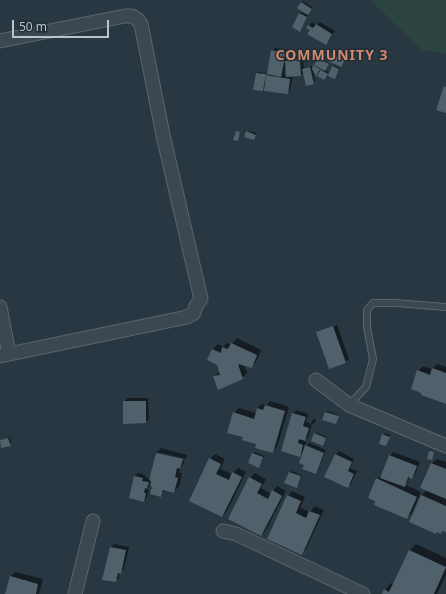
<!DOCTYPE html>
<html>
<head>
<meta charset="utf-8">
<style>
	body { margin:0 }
	#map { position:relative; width:446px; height:594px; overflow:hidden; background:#283741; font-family:"Noto Sans",sans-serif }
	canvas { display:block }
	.scale { position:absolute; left:12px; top:20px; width:97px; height:18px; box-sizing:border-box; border:2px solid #b9c3cb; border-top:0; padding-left:5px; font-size:12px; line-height:14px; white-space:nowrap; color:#b9c3cb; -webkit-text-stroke:3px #202e37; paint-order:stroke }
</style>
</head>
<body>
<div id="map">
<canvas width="446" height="594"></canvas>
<div class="scale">50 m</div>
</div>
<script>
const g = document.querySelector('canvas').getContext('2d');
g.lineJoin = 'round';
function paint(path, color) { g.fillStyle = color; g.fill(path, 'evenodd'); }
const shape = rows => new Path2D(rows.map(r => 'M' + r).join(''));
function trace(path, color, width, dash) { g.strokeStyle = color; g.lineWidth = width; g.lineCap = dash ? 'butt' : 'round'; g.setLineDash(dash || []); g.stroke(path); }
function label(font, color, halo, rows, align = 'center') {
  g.font = font + ' "Noto Sans",sans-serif'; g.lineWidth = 3; g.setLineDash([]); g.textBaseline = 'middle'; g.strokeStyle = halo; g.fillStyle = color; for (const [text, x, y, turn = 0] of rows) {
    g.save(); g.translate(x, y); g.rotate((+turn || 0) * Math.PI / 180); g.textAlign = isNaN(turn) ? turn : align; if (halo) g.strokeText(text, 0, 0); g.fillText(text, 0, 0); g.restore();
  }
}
const green = shape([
	[370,0,446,0,446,54,422,50]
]);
const shadow = shape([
	[303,1,313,8,307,15,308,15,301,29,300,13,301,12,307,15,308,14,298,8],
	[312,22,316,25,320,22,335,31,325,44,308,28],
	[275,48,289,50,286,61,290,58,303,57,303,58,288,59,288,61,303,60,304,68,312,66,315,82,306,85,303,73,301,75,293,76,290,90,287,93,266,87,263,90,257,73,258,72,266,73,266,77,270,73,272,51],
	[286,64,287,75,284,74],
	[334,52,345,58,341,66,330,61],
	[320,58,329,63,324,70,328,72,325,78,321,71,323,69,320,67,317,74,313,69],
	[334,66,340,68,335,78,332,67],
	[248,131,257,133,254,139,247,132],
	[337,325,349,359,345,362,317,332,319,330,319,332],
	[237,338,261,350,256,362,252,367,244,365,247,373,242,378,215,376,220,371,218,365,208,360,213,349,218,344,223,347,227,343,232,344],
	[437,364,446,367,446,403,418,371,423,366,432,369],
	[127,398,148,398,149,419,145,422,124,402],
	[270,401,289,407,277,447,272,452,244,437,234,413,239,408,256,413,257,408,262,404,267,405],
	[296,410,308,414,306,422,311,424,313,419,316,419,315,423,312,424,308,437,304,441,306,442,304,448,309,443,326,450,318,470,315,473,305,464,304,451,299,456,293,414],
	[327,411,339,415,336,423,326,413],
	[316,433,327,437,323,445,315,434],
	[385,433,390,435,386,445,383,435],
	[10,437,11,443,10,445,2,440],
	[161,448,187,455,186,459,158,452,158,454,185,461,181,467,179,473,182,473,179,487,174,491,166,489,160,496,153,485,150,485,147,490,149,490,147,497,144,501,130,497,135,476,138,473,145,475,145,477,150,479,156,453],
	[339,451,354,459,350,468,357,471,351,484,348,487,326,476,336,454],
	[254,452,264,456,259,466,253,454],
	[393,452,420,462,415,474,412,478,410,477,406,485,421,492,412,513,407,517,377,479,382,474,390,456],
	[215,454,225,459,220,469,232,474,238,468,246,472,227,511,222,516,210,459],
	[437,459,446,462,446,531,422,495,427,490,422,488,432,463],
	[291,471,302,475,298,485,290,472],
	[255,473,266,479,261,488,271,494,277,486,286,491,266,530,261,535,250,478],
	[292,491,305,497,300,508,310,512,315,506,324,510,306,549,302,554,288,496],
	[114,544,129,547,124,569,120,572,119,578,115,581,104,579,111,547],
	[416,544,446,558,446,575,437,594,383,594,385,590,391,583,394,584,410,550],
	[15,572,43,579,39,594,6,594,10,577]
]);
const building = shape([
	[301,2,312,9,308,15,297,8],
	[299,13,307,17,300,32,292,27],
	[316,24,332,34,326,45,307,34,310,30,306,28,308,25,313,28],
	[271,50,286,53,281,77,267,74],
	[332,53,345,59,341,67,328,61],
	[318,58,329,64,325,71,314,65],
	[300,60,301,76,286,77,285,61],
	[313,65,320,69,316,76,312,69],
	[332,66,339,69,335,79,328,76],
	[310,67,314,84,306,86,302,69],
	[321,70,328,74,324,80,317,76],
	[256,73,266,74,263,91,253,90],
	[266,75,290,79,288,94,264,91],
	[444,86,446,87,446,113,436,110],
	[236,131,240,132,238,141,233,140],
	[246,131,256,135,254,140,244,137],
	[333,326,346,363,329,369,316,332],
	[231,343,257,355,252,368,238,364,243,379,218,390,213,376,220,375,217,365,207,360,212,349,221,353,222,347,228,349],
	[432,368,446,373,446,404,421,395,421,393,411,389,417,370,430,375],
	[123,401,146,401,146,423,123,424],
	[265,405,285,411,273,453,255,448,256,444,242,440,243,437,227,433,233,412,254,419,257,408,263,410],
	[325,412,339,416,336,424,322,420],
	[292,413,306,417,303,426,309,428,305,441,299,439,298,443,303,445,300,457,281,451],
	[314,433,326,438,323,446,311,441],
	[382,434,390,437,386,446,379,444],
	[8,438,11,446,1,448,0,440],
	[305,445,324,453,316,474,302,469,304,465,299,463],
	[429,451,434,452,432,460,427,459],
	[156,453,183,459,180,469,177,468,175,477,178,478,174,493,163,490,161,497,150,494,152,486,150,486,151,481,149,480],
	[252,453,263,457,259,468,248,463],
	[335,454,352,462,348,471,354,474,348,488,324,477],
	[389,455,417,466,412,479,408,477,405,487,380,478],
	[209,458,221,464,216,474,229,480,232,472,242,477,222,517,189,501],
	[431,463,446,469,446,499,420,488],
	[289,472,301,476,297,488,284,483],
	[134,476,143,478,142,481,149,482,147,489,145,488,144,493,146,493,144,502,129,498],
	[249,477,262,484,257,493,268,499,272,490,282,496,261,536,228,519],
	[376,478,417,497,407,519,374,505,375,501,368,498],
	[287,495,301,501,296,513,306,518,309,511,320,515,302,555,267,539],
	[421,495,446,506,446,532,442,531,441,534,437,532,436,534,409,522],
	[110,547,126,550,121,574,118,573,116,582,102,580],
	[409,550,446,567,434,594,382,594,384,589,389,592],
	[10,576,38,584,36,594,5,594]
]);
const lane = shape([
	[349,405,366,387,373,359,367,327,367,310,373,303,395,303,446,307]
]);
const street = shape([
	[0,41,125,16,132,16,137,19,141,24,163,135,201,299,196,306,194,313,187,317,0,356],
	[0,307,9,354],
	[316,380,349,405,446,446],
	[223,531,236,534,363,594],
	[75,594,93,521]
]);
const districtNames = [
	["COMMUNITY 3",332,56]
];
paint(green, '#2b4442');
paint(shadow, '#0007');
paint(building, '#51616c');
trace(lane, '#5a666f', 8);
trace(street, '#5a666f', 15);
trace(lane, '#3c4851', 6);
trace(street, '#3c4851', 13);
g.letterSpacing = '1px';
label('bold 14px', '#d3876c', '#202e37', districtNames);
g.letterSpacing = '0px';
</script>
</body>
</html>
